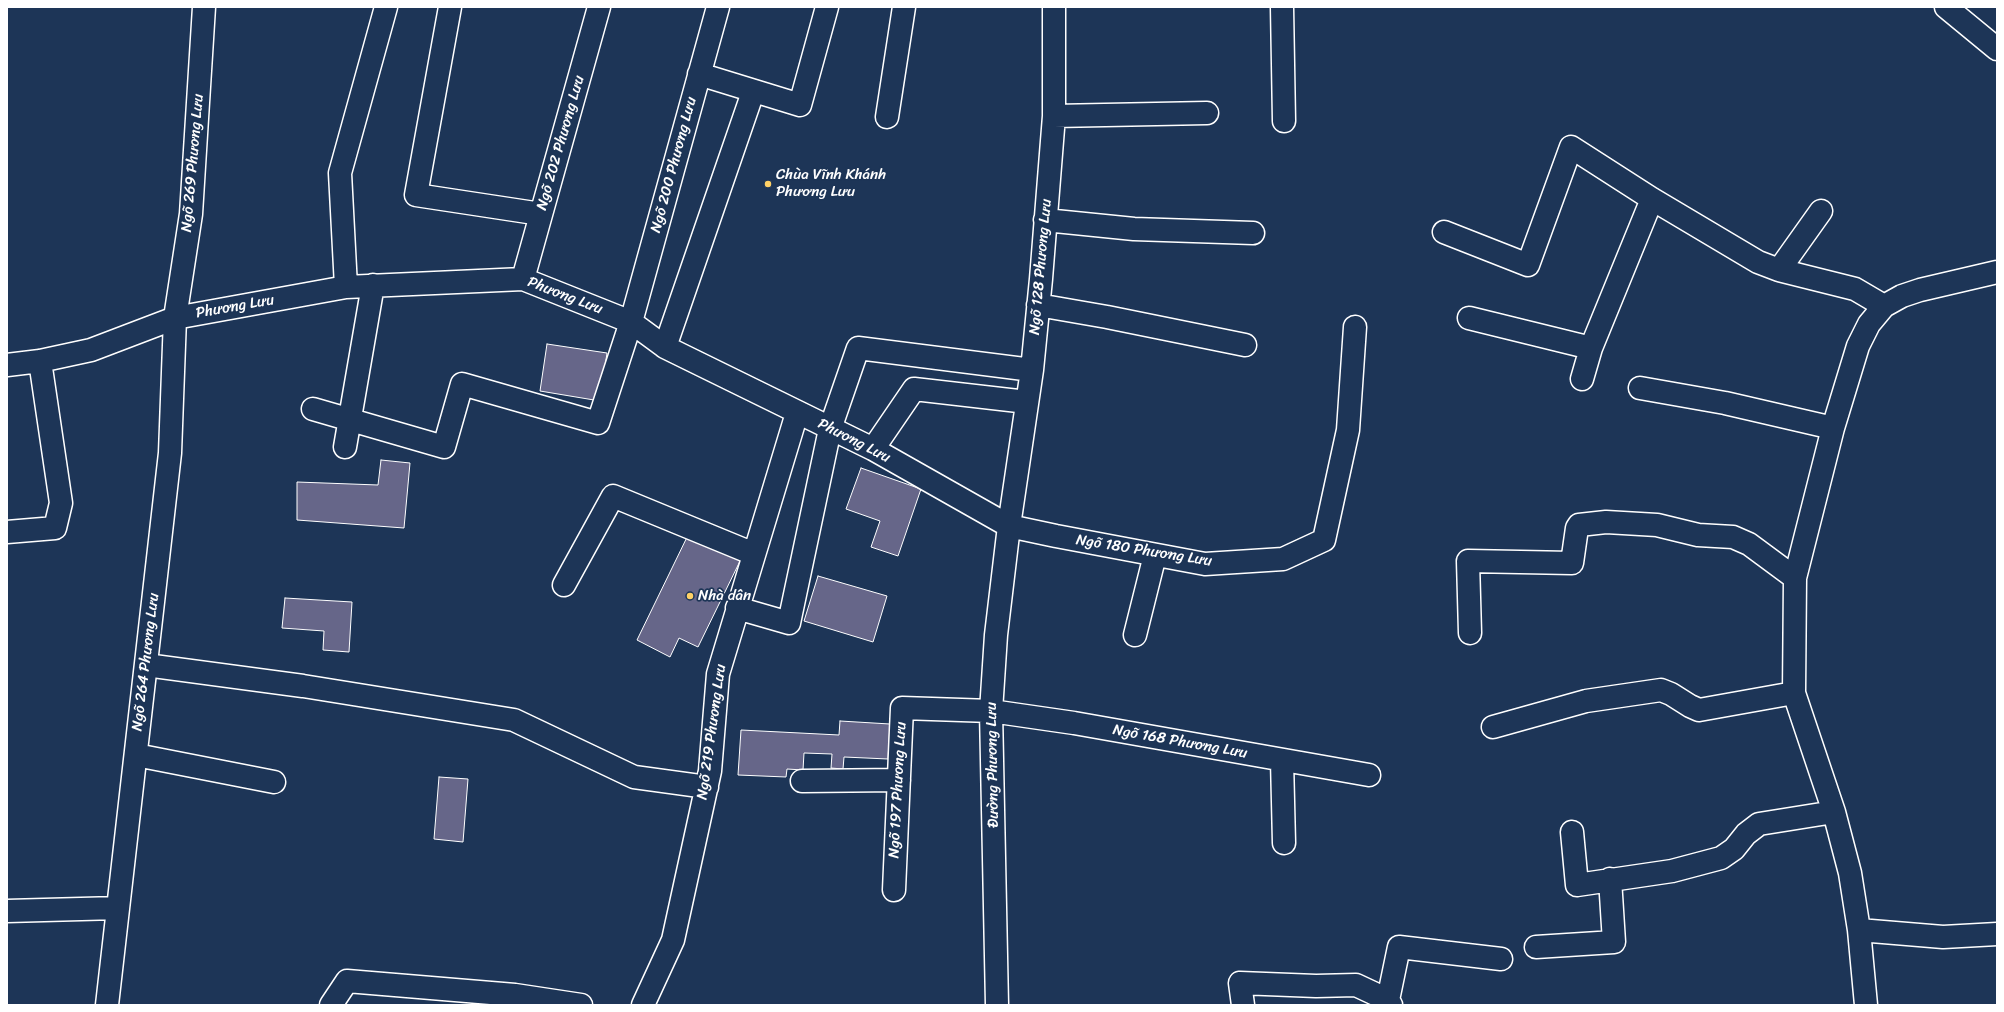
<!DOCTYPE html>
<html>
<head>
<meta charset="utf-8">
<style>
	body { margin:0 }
	#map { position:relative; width:2004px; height:1012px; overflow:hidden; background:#1d3557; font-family:Sriracha,sans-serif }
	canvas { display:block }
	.frame { position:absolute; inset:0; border:8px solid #fff; pointer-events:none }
</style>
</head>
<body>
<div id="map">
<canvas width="2004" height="1012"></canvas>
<div class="frame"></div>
</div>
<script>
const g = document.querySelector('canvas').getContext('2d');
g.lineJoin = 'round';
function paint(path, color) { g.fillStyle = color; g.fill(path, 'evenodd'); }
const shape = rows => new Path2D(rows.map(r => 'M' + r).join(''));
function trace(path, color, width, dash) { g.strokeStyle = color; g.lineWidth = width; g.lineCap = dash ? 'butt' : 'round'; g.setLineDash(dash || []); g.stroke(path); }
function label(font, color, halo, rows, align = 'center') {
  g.font = font + ' Sriracha,sans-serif'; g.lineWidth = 3.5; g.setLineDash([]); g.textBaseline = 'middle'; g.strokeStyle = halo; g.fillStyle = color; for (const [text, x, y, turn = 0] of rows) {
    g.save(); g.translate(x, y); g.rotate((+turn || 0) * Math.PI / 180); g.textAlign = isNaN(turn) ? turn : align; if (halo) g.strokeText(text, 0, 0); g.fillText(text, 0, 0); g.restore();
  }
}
const building = shape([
	[547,344,607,353,600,401,540,391,547,344],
	[381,460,410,463,404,528,297,520,297,482,378,485,381,460],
	[861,468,921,489,898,556,871,547,880,521,846,509,861,468],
	[691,529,743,555,698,647,679,638,670,657,637,640,691,529],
	[818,576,887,596,873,642,804,621,818,576],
	[285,598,352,602,349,652,323,650,324,631,282,628,285,598],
	[840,721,890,724,888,759,844,757,843,769,831,768,832,754,804,753,803,770,787,769,786,777,738,775,741,730,839,735,840,721],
	[439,777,468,779,463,842,434,839,439,777]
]);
const minor = shape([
	[450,7,416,195,541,214],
	[1282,7,1284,121],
	[1946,7,1997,49],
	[699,74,800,105,827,7],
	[1054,116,1207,113],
	[887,117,904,7],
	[1045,220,1134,229,1253,233],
	[1444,232,1528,265,1571,147,1652,199,1758,262,1779,270,1855,289,1884,306],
	[1779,270,1821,211],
	[523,279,599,7],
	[346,287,340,173,386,7],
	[1038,305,1107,317,1245,345],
	[1469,318,1591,348],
	[665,347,753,92],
	[7,365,40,361,91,350,175,318,346,287,523,279,631,322,665,347,873,449,1009,526,1056,536,1205,564,1283,559,1324,540,1348,430,1355,327],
	[1582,379,1591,348,1652,199],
	[1640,388,1725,403,1833,428],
	[313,409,444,447,462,384,598,423,631,322,718,7],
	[345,447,373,285],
	[873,449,914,389,1027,402],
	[7,532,55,528,61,503,40,361],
	[564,585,613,496,754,554],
	[737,608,789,623,830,429,858,348,1032,370],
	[1470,633,1468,561,1572,563,1577,528,1579,525,1606,522,1657,525,1698,535,1733,537,1749,544,1795,578],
	[1135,635,1155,555],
	[146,665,303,686,514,720,634,777,707,787],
	[1493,727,1586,701,1661,690,1671,694,1690,706,1699,710,1794,693],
	[136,755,274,782],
	[1282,760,1284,843],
	[802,781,899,780],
	[1572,832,1577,885,1672,871,1721,858,1734,849,1746,834,1759,824,1834,812],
	[894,890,902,708,991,711,1074,723,1369,775],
	[7,911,118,908],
	[1859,930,1943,937,1997,934],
	[1536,947,1614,942,1610,879],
	[1388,1000,1399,947,1501,959],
	[107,1005,170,453,175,318,191,214,204,7],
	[331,1005,347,981,515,995,581,1005],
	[643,1005,673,940,710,771,718,674,797,413],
	[997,1005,991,711,996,635,1009,526,1032,370,1041,279,1054,116,1054,7],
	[1243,1005,1240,983,1316,986,1356,985,1388,1000,1391,1005],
	[1866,1005,1859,930,1850,873,1834,812,1794,693,1795,578,1833,428,1858,346,1869,324,1884,306,1902,296,1920,290,1997,272]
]);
const markers = [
	[768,184,4,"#ffd166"],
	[690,596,4,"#ffd166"]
];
const streetNames = [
	["Ngõ 202 Phương Lưu",561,143,-74],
	["Ngõ 269 Phương Lưu",193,163,-85],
	["Ngõ 200 Phương Lưu",674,165,-75],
	["Ngõ 128 Phương Lưu",1041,267,-85],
	["Phương Lưu",565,296,21],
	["Phương Lưu",235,307,-10],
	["Phương Lưu",854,441,27],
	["Ngõ 180 Phương Lưu",1144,551,9],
	["Ngõ 264 Phương Lưu",146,662,-83],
	["Ngõ 219 Phương Lưu",712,732,-82],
	["Ngõ 168 Phương Lưu",1180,742,10],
	["Đường Phương Lưu",993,765,-91],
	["Ngõ 197 Phương Lưu",898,790,-87]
];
const poiNames = [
	["Chùa Vĩnh Khánh",776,175],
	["Phương Lưu",776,192],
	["Nhà dân",698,596]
];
paint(building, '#666689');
trace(building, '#fff', 1);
trace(minor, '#fff', 25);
trace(minor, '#1d3557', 22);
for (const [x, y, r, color] of markers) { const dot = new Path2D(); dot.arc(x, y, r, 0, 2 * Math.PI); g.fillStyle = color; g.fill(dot); trace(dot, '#1d3557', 1.5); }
label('15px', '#fff', '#1d3557', streetNames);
label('15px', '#fff', '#1d3557', poiNames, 'left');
</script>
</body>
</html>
